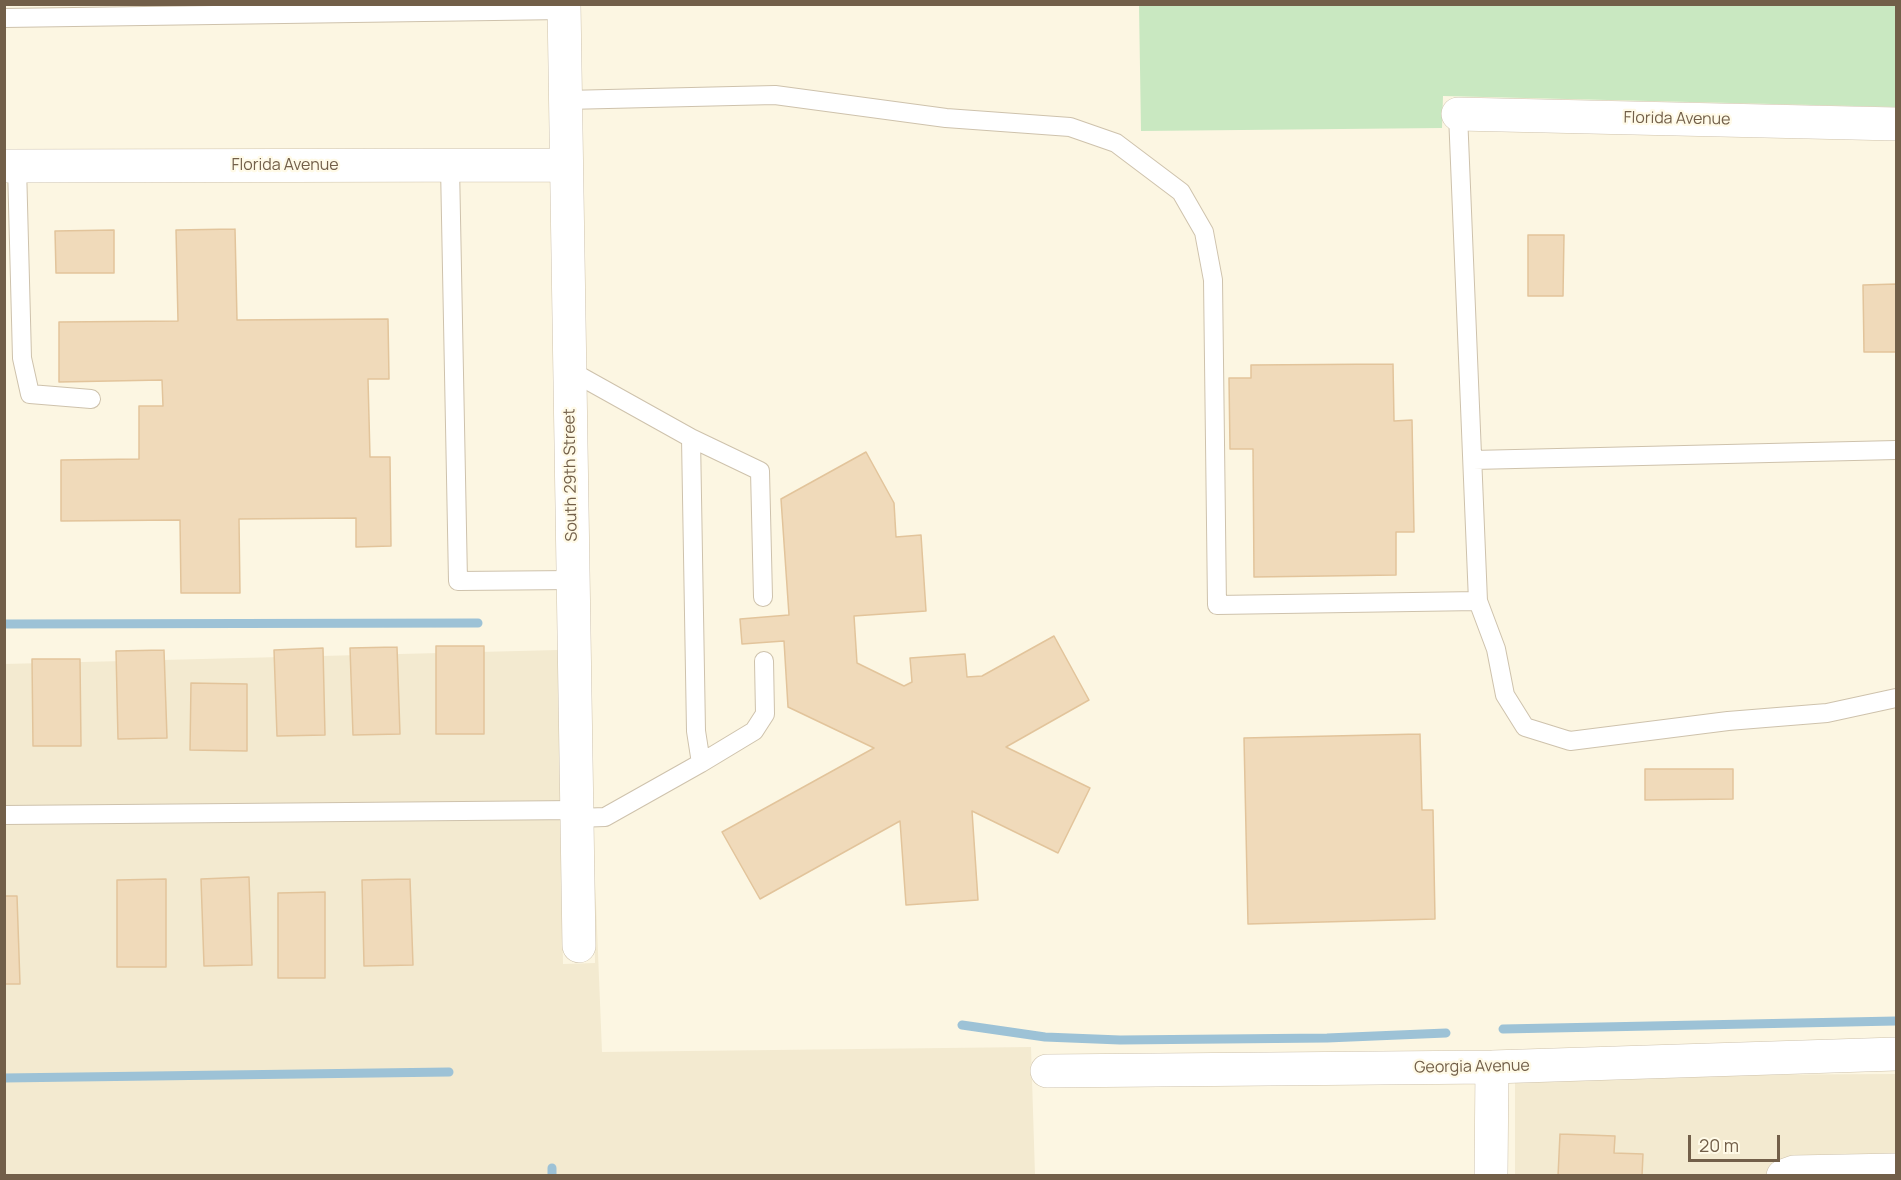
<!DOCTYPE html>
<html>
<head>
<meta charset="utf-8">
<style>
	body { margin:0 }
	#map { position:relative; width:1901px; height:1180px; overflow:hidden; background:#fcf6e2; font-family:Manrope,sans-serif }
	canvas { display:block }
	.frame { position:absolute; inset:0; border:6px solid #725f49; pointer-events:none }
	.scale { position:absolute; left:1688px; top:1135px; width:92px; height:27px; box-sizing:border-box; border:3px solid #725f49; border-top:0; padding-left:8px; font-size:18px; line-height:21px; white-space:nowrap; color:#725f49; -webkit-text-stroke:4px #fffae7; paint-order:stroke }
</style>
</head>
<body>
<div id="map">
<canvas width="1901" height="1180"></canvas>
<div class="frame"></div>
<div class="scale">20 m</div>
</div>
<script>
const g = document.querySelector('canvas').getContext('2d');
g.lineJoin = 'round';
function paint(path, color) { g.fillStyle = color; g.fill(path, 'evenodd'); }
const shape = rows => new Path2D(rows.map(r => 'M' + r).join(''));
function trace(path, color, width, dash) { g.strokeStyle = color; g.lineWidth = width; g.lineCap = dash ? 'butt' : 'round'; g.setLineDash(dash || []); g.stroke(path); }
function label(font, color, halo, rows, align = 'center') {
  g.font = font + ' Manrope,sans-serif'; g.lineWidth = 4.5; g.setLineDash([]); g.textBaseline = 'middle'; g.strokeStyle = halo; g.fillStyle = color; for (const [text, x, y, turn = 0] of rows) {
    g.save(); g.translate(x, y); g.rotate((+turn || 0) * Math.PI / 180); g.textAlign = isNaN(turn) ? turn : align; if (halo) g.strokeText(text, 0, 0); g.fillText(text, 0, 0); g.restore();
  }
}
const residential = shape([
	[558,650,563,964,595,963,593,829,602,1052,1031,1047,1035,1175,5,1175,4,664],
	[1896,1074,1896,1175,1515,1175,1515,1076]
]);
const green = shape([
	[1139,5,1896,5,1896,107,1443,96,1442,128,1141,131]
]);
const stream = shape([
	[4,624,478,623],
	[962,1025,1045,1037,1120,1040,1327,1038,1446,1033],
	[1503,1029,1896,1021],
	[4,1078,449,1072],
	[552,1176,552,1168]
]);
const building = shape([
	[235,229,237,320,388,319,389,379,368,379,370,457,390,457,391,546,356,547,356,518,239,519,240,593,181,593,180,520,61,521,61,460,139,459,139,406,163,406,162,380,59,382,59,322,178,321,176,230,235,229],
	[114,230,114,273,56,273,55,231,114,230],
	[1528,235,1564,235,1563,296,1528,296,1528,235],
	[1896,284,1896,352,1864,352,1863,285,1896,284],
	[1393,364,1394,421,1412,420,1414,532,1396,532,1396,575,1254,577,1253,449,1230,449,1229,378,1251,378,1251,365,1393,364],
	[866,452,894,503,896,537,921,535,926,611,854,616,857,663,904,686,912,682,910,658,965,654,967,677,982,676,1054,636,1089,700,1006,747,1090,788,1058,853,972,811,978,900,906,905,900,821,760,899,722,832,874,748,788,707,784,641,742,644,740,619,789,615,781,499,866,452],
	[436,646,484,646,484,734,436,734,436,646],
	[397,647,400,734,353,735,350,648,397,647],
	[323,648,325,735,277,736,274,650,323,648],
	[164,650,167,738,118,739,116,651,164,650],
	[32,659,80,659,81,746,33,746,32,659],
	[191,683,247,684,247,751,190,750,191,683],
	[1420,734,1422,810,1433,810,1435,919,1248,924,1244,738,1420,734],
	[1645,769,1733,769,1733,799,1645,800,1645,769],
	[249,877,252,965,204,966,201,879,249,877],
	[166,879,166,967,117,967,117,880,166,879],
	[410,879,413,965,364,966,362,880,410,879],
	[325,892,325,978,278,978,278,893,325,892],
	[4,896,17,896,20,984,4,984,4,896],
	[1560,1134,1615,1136,1614,1153,1643,1154,1642,1176,1558,1176,1560,1134]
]);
const service = shape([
	[4,18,564,10],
	[566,100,775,95,946,118,1070,127,1116,143,1181,192,1204,232,1213,280,1217,605,1478,601,1458,114],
	[17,166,22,358,30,394,91,399],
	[450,166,458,581,573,580],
	[569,370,691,438,760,471,763,597],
	[691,438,696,731,701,763,754,731,765,714,764,661],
	[1473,460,1896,450],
	[1478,601,1496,649,1505,695,1525,727,1570,741,1728,721,1827,713,1896,698],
	[4,815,577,810],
	[577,818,605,817,701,763]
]);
const minor = shape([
	[564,4,579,946],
	[1458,114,1896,124],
	[4,166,565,165],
	[1047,1071,1492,1067,1896,1054],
	[1491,1176,1492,1067],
	[1783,1176,1794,1172,1896,1170]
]);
const streetNames = [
	["Florida Avenue",1677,119,1],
	["Florida Avenue",285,166],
	["South 29th Street",571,475,-91],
	["Georgia Avenue",1472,1067,-1]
];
paint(residential, '#f3ead0');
paint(green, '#c9e8c1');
trace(stream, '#9dc2d6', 9);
paint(building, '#f0daba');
trace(building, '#e2c49b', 1.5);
trace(service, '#cec2ac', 20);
trace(minor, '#cec2ac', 34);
trace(service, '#fff', 18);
trace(minor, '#fff', 33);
label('16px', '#725f49', '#fffae7', streetNames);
</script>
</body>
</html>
